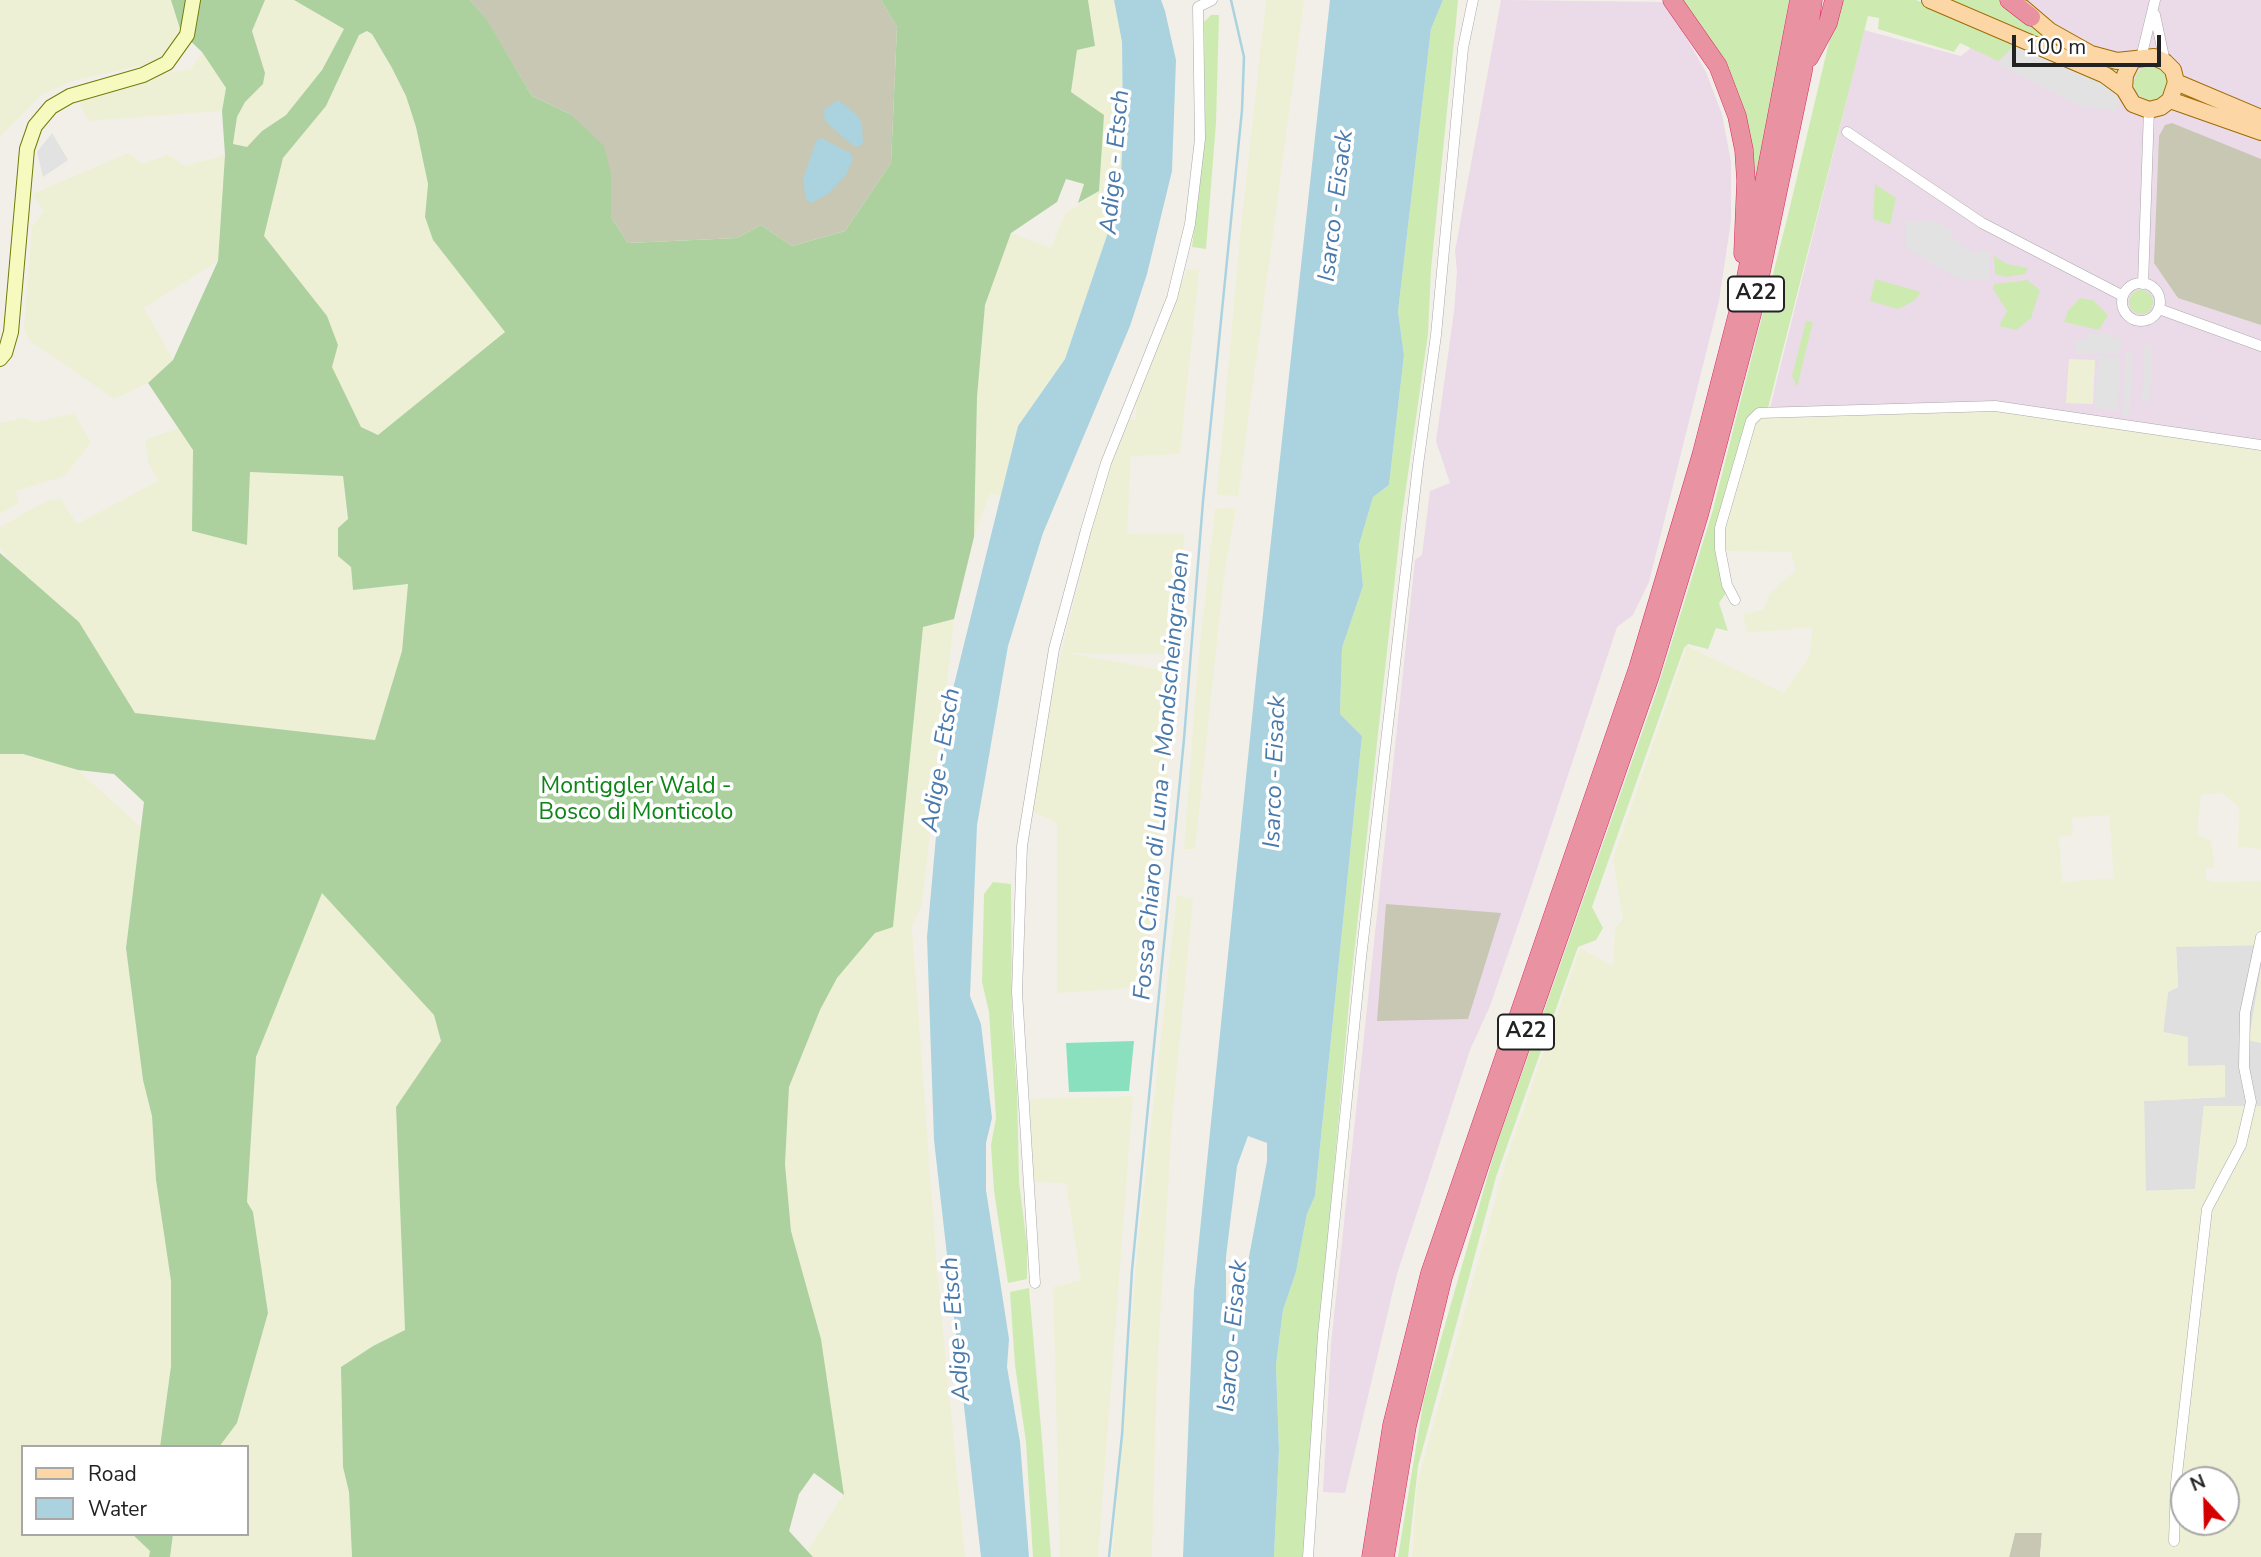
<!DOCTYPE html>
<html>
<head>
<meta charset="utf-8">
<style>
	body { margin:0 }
	#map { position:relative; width:2261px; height:1557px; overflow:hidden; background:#f2efe9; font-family:"Nunito Sans",sans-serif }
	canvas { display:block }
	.legend { position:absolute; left:21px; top:1445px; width:228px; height:91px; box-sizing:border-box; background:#fff; border:2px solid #a7a7a7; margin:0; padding:9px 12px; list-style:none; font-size:21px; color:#222 }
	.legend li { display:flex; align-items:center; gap:14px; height:35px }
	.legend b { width:35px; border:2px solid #a7a7a7 }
	.north { position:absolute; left:2170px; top:1466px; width:70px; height:70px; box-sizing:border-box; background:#fff; border:2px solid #a7a7a7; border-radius:50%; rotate:338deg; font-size:19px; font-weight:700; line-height:28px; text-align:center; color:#222 }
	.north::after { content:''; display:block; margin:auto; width:24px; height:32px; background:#d40000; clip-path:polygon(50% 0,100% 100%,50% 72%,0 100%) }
	.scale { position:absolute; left:2012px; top:35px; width:149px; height:32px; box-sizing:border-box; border:4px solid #222; border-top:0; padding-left:9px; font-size:21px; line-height:24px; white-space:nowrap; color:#222; -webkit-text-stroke:5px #fff; paint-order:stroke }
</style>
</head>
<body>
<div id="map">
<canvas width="2261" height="1557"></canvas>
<ul class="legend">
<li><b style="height:9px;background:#fcd6a4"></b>Road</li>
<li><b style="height:19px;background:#aad3df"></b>Water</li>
</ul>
<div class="north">N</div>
<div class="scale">100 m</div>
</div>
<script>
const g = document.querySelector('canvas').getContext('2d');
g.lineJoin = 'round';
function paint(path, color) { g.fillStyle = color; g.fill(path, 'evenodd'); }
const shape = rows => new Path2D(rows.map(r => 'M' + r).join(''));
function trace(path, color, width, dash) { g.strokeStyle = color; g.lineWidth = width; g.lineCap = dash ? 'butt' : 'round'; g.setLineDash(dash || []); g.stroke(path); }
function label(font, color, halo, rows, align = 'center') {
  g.font = font + ' "Nunito Sans",sans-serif'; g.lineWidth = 7; g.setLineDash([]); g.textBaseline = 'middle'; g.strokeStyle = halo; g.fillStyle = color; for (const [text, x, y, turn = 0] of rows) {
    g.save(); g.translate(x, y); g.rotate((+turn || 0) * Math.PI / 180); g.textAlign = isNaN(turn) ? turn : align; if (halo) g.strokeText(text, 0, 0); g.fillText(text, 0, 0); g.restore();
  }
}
const residential = shape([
	[2261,945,2261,968,2249,1040,2261,1043,2261,1106,2204,1106,2195,1189,2145,1191,2144,1101,2224,1097,2187,1066,2163,1033,2168,992,2178,987,2176,946]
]);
const industrial = shape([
	[1501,0,1666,2,1706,72,1722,114,1731,162,1731,221,1719,301,1649,582,1633,615,1617,627,1527,899,1490,1006,1470,1050,1397,1274,1345,1493,1323,1492,1331,1344,1415,560,1422,555,1430,491,1450,483,1436,441,1454,312,1457,272,1455,251],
	[2029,0,2261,0,2261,442,1770,408,1864,30,1961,56]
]);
const construction = shape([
	[470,0,881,0,897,27,891,163,845,231,792,246,761,225,737,238,628,243,611,217,611,174,570,114,532,96,487,21],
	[2172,123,2261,159,2261,325,2178,298,2154,263,2159,136,2165,125],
	[1386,904,1501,913,1468,1019,1377,1021],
	[2015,1533,2042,1533,2040,1557,2009,1557]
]);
const farmland = shape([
	[0,0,171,0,181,32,163,55,144,65,75,80,41,95,0,137],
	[265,0,294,0,345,29,322,70,286,115,262,131,247,148,233,144,237,117,245,102,263,84,265,73,252,31],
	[1088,0,1114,0,1122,42,1123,132,1120,197,1065,359,1018,426,1001,496,990,493,974,537,977,397,985,305,1011,233,1051,248,1065,214,1099,191,1071,92,1077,50,1095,46],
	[1266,0,1304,0,1238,496,1217,495,1240,236],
	[367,31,372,33,392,68,406,96,416,127,428,184,425,217,433,240,505,332,378,435,361,427,331,367,338,345,264,237,283,158,326,106,359,35],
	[202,52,226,88,222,111,88,121,80,102,156,79,163,74,191,69],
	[128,153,142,164,168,155,185,166,225,155,218,261,144,308,173,360,148,383,114,399,29,340,24,328,32,227,44,211,32,194],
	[1187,269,1199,270,1180,454,1131,456,1127,534,1185,533,1172,654,1067,653,1178,673,1145,987,1057,993,1057,823,1033,812,1041,737,1098,502,1113,454,1129,420,1136,420,1136,400],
	[2069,359,2095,360,2093,404,2066,403],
	[2006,408,2261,448,2261,849,2238,847,2239,808,2223,793,2201,795,2197,834,2211,841,2215,867,2206,868,2206,879,2213,882,2261,881,2261,945,2176,947,2178,987,2168,992,2163,1032,2188,1037,2188,1066,2225,1065,2225,1097,2144,1101,2146,1191,2195,1189,2204,1106,2261,1106,2261,1557,2040,1557,2042,1533,2015,1533,2009,1557,1412,1557,1417,1484,1507,1157,1580,948,1613,966,1615,928,1623,919,1613,859,1687,646,1784,693,1810,656,1812,627,1748,633,1743,615,1764,609,1770,593,1796,570,1791,552,1726,551,1723,531,1756,417],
	[2109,815,2114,878,2062,882,2059,837,2073,835,2072,818],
	[2184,1480,2226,1480,2226,1522,2184,1522],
	[74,413,91,442,65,476,16,491,19,503,0,514,0,423,23,418,37,422],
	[178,428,193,450,192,531,247,544,250,472,343,476,353,590,408,584,402,651,375,740,135,713,79,622,22,573,0,549,0,527,48,500,61,499,77,524,158,481,149,464,145,440],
	[1236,508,1224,575,1195,849,1184,849,1198,663,1215,509],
	[954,619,922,904,912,927,936,1256,965,1557,813,1557,808,1550,843,1495,821,1339,791,1231,785,1164,789,1087,820,1010,837,978,875,933,893,927,923,627],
	[0,754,23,754,78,770,141,827,126,948,143,1080,152,1116,156,1180,171,1281,171,1366,160,1447,23,1447,23,1534,132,1534,150,1551,149,1557,0,1557],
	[322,892,435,1015,441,1042,396,1107,405,1330,373,1346,341,1368,343,1467,349,1492,352,1557,170,1557,173,1534,247,1534,247,1447,219,1447,237,1423,268,1313,253,1212,247,1202,256,1057],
	[1177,895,1193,899,1172,1121,1157,1372,1152,1557,1112,1557,1138,1241],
	[2261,968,2261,1043,2249,1040],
	[1133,1096,1098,1557,1060,1557,1053,1287,1081,1280,1066,1183,1032,1182,1030,1099]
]);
const grass = shape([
	[1443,0,1458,0,1456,22,1431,269,1428,334,1401,523,1350,991,1314,1396,1305,1557,1274,1557,1279,1450,1276,1365,1283,1310,1296,1272,1307,1214,1315,1196,1362,736,1340,714,1342,648,1363,586,1359,545,1373,497,1389,485,1404,355,1398,312,1431,29],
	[1679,0,1789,0,1751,211,1749,149],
	[1839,0,1916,0,2017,43,1998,61,1960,43,1954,52,1878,29,1879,18,1868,16,1768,408,1757,410,1748,419,1715,549,1726,593,1719,603,1728,631,1716,628,1708,649,1688,644,1684,648,1592,907,1603,928,1596,940,1578,947,1496,1177,1418,1466,1408,1557,1398,1557,1424,1398,1496,1147,1655,696,1712,513,1788,215],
	[1945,0,2011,0,2119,65,2116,78],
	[1211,15,1219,15,1216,123,1206,249,1192,247,1205,137,1204,22],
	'2134 83a17 17 0 1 1 34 0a17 17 0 1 1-34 0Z',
	[1875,184,1896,198,1890,225,1873,219],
	[1994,256,2007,264,2028,268,2025,274,2006,277,1995,274],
	[1875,279,1921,292,1914,301,1898,309,1870,301],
	[2027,280,2040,290,2031,318,2016,330,1999,326,2007,311,1993,289,1994,284],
	'2129 302a12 12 0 1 1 24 0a12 12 0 1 1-24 0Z',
	[2080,298,2093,300,2108,315,2099,330,2064,322,2068,311],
	[1806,321,1813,322,1797,387,1792,376],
	[993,882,1011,884,1012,1023,1017,1090,1019,1182,1027,1245,1027,1279,1008,1283,994,1191,991,1145,996,1118,989,1012,982,982,984,894],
	[1029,1288,1042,1440,1051,1557,1033,1557,1026,1442,1015,1365,1010,1292]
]);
const forest = shape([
	[171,0,265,0,252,31,265,73,263,84,245,102,237,117,233,144,247,147,262,131,286,115,322,70,344,29,294,0,470,0,487,20,532,96,570,114,604,146,611,174,611,217,628,243,737,238,761,225,792,246,845,231,891,163,897,27,881,0,1088,0,1095,46,1077,50,1071,92,1104,115,1099,191,1078,203,1084,184,1066,179,1057,202,1011,233,985,305,977,397,974,537,954,619,923,627,893,927,875,933,837,978,820,1010,789,1087,785,1164,791,1231,821,1339,844,1495,814,1473,799,1494,789,1531,813,1557,352,1557,349,1492,343,1467,341,1367,373,1346,405,1330,396,1107,441,1041,434,1015,322,893,256,1057,247,1202,253,1212,268,1313,237,1423,219,1447,160,1447,171,1366,171,1281,156,1180,152,1116,143,1080,126,948,144,802,114,774,78,770,23,754,0,754,0,553,79,622,135,713,375,740,402,651,408,584,353,590,351,567,338,556,338,528,348,519,343,476,250,472,247,545,192,531,193,450,148,383,173,360,218,261,225,155,222,111,226,88,202,52,181,32],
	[367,31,372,34,392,68,406,96,416,127,428,184,425,217,433,240,505,332,378,435,361,427,332,367,338,345,327,316,264,236,283,158,326,106,359,35],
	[132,1534,173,1534,170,1557,149,1557,150,1551]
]);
const pitch = shape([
	[1134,1041,1129,1091,1069,1092,1066,1043]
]);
const parking = shape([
	[2018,43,2102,81,2120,100,2116,111,2080,106,1998,64],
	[52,133,68,160,43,177,37,152],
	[1906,221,1936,221,1953,232,1950,237,1976,254,1981,248,1990,254,1990,280,1960,280,1905,247],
	[2109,333,2109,337,2121,338,2120,354,2075,354,2075,340,2086,339,2086,334],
	[2145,345,2152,345,2150,402,2142,402],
	[2126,353,2133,353,2129,416,2122,416],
	[2098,356,2120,357,2118,411,2095,408]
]);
const water = shape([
	[1114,0,1161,0,1165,11,1176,60,1172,171,1147,274,1130,326,1043,533,1008,646,977,825,970,996,981,1024,992,1118,986,1143,986,1190,1009,1339,1007,1367,1020,1442,1029,1557,981,1557,934,1140,927,937,947,713,1018,426,1065,359,1120,197,1123,132,1122,42],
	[1330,0,1443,0,1431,29,1398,312,1404,355,1389,485,1373,497,1359,545,1363,586,1342,648,1340,714,1362,736,1315,1196,1307,1214,1296,1272,1283,1310,1276,1365,1279,1450,1274,1557,1183,1557,1194,1290,1257,669],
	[1248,1136,1267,1143,1267,1161,1242,1294,1226,1323,1226,1257,1237,1166],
	[838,100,858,116,862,124,863,144,857,146,853,146,825,121,824,110],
	[821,138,850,153,853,159,846,175,828,194,811,203,806,199,803,180,816,141]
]);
const stream = shape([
	[1109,1557,1122,1435,1132,1270,1184,739,1203,501,1242,110,1244,57,1231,0]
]);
const street = shape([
	[2155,15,2165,62],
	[2141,58,2155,0],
	[1847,132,1982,223,2123,296],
	'2122 302a19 19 0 1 1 38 0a19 19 0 1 1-38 0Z',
	[2143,284,2149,110],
	[2159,309,2261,346],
	[1735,600,1727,585,1720,549,1720,528,1751,421,1759,413,1995,406,2261,445],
	[1035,1283,1017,992,1022,846,1054,649,1086,530,1106,463,1172,298,1190,224,1200,139,1198,7,1212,0],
	[2174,1541,2176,1483,2207,1209,2241,1145,2251,1102,2244,1067,2245,1013,2261,937],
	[1308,1557,1323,1335,1361,958,1418,465,1436,335,1463,48,1473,0]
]);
const secondary = shape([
	[0,359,5,353,11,332,27,149,35,126,51,107,70,96,143,75,167,63,187,35,193,0]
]);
const primary = shape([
	[1930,0,2105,75,2124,89],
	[2023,8,2050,31,2091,54,2117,61,2154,57,2165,62,2173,70,2176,82,2170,100,2161,107,2149,110,2133,104,2124,89,2125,75,2132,61],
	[2176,82,2261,118],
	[2170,100,2261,132]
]);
const highway = shape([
	[1672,0,1718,66,1737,116,1744,150,1746,181,1743,254],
	[2009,0,2031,17],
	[1809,58,1828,23,1834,0],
	[1371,1557,1392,1425,1430,1273,1638,668,1701,456,1743,293,1799,0],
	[1385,1557,1407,1426,1443,1277,1488,1140,1650,676,1699,515,1753,310,1803,71,1813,0]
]);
const shields = [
	[1756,294,56],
	[1526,1032,56]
];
const shieldNames = [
	["A22",1756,294],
	["A22",1526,1032]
];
const parkNames = [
	["Montiggler Wald -",636,787],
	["Bosco di Monticolo",636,813]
];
const waterNames = [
	["Adige - Etsch",1116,162,-85],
	["Isarco - Eisack",1337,206,-83],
	["Adige - Etsch",942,760,-81],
	["Isarco - Eisack",1276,772,-88],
	["Fossa Chiaro di Luna - Mondscheingraben",1163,776,-85],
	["Adige - Etsch",957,1329,-95],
	["Isarco - Eisack",1234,1336,-85]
];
paint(residential, '#e0dfdf');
paint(industrial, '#ebdbe8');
paint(construction, '#c7c7b4');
paint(farmland, '#eef0d5');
paint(grass, '#cdebb0');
paint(forest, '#add19e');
paint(pitch, '#88e0be');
paint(parking, '#e2e2e2');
paint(water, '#aad3df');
trace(stream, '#aad3df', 2.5);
trace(street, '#a9a9a9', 11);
trace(secondary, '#707d05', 16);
trace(primary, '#a06b00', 18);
trace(highway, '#dc2a67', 19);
trace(street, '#fff', 10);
trace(secondary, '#f7fabf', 14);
trace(primary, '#fcd6a4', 16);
trace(highway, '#e892a2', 18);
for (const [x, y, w] of shields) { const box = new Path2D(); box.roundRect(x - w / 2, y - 17.5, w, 35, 5); g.fillStyle = '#fff'; g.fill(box); trace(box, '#222', 2); }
label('bold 21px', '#222', null, shieldNames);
label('23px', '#0c8416', '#fff', parkNames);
label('italic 24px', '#4a7aab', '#fff', waterNames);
</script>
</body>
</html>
